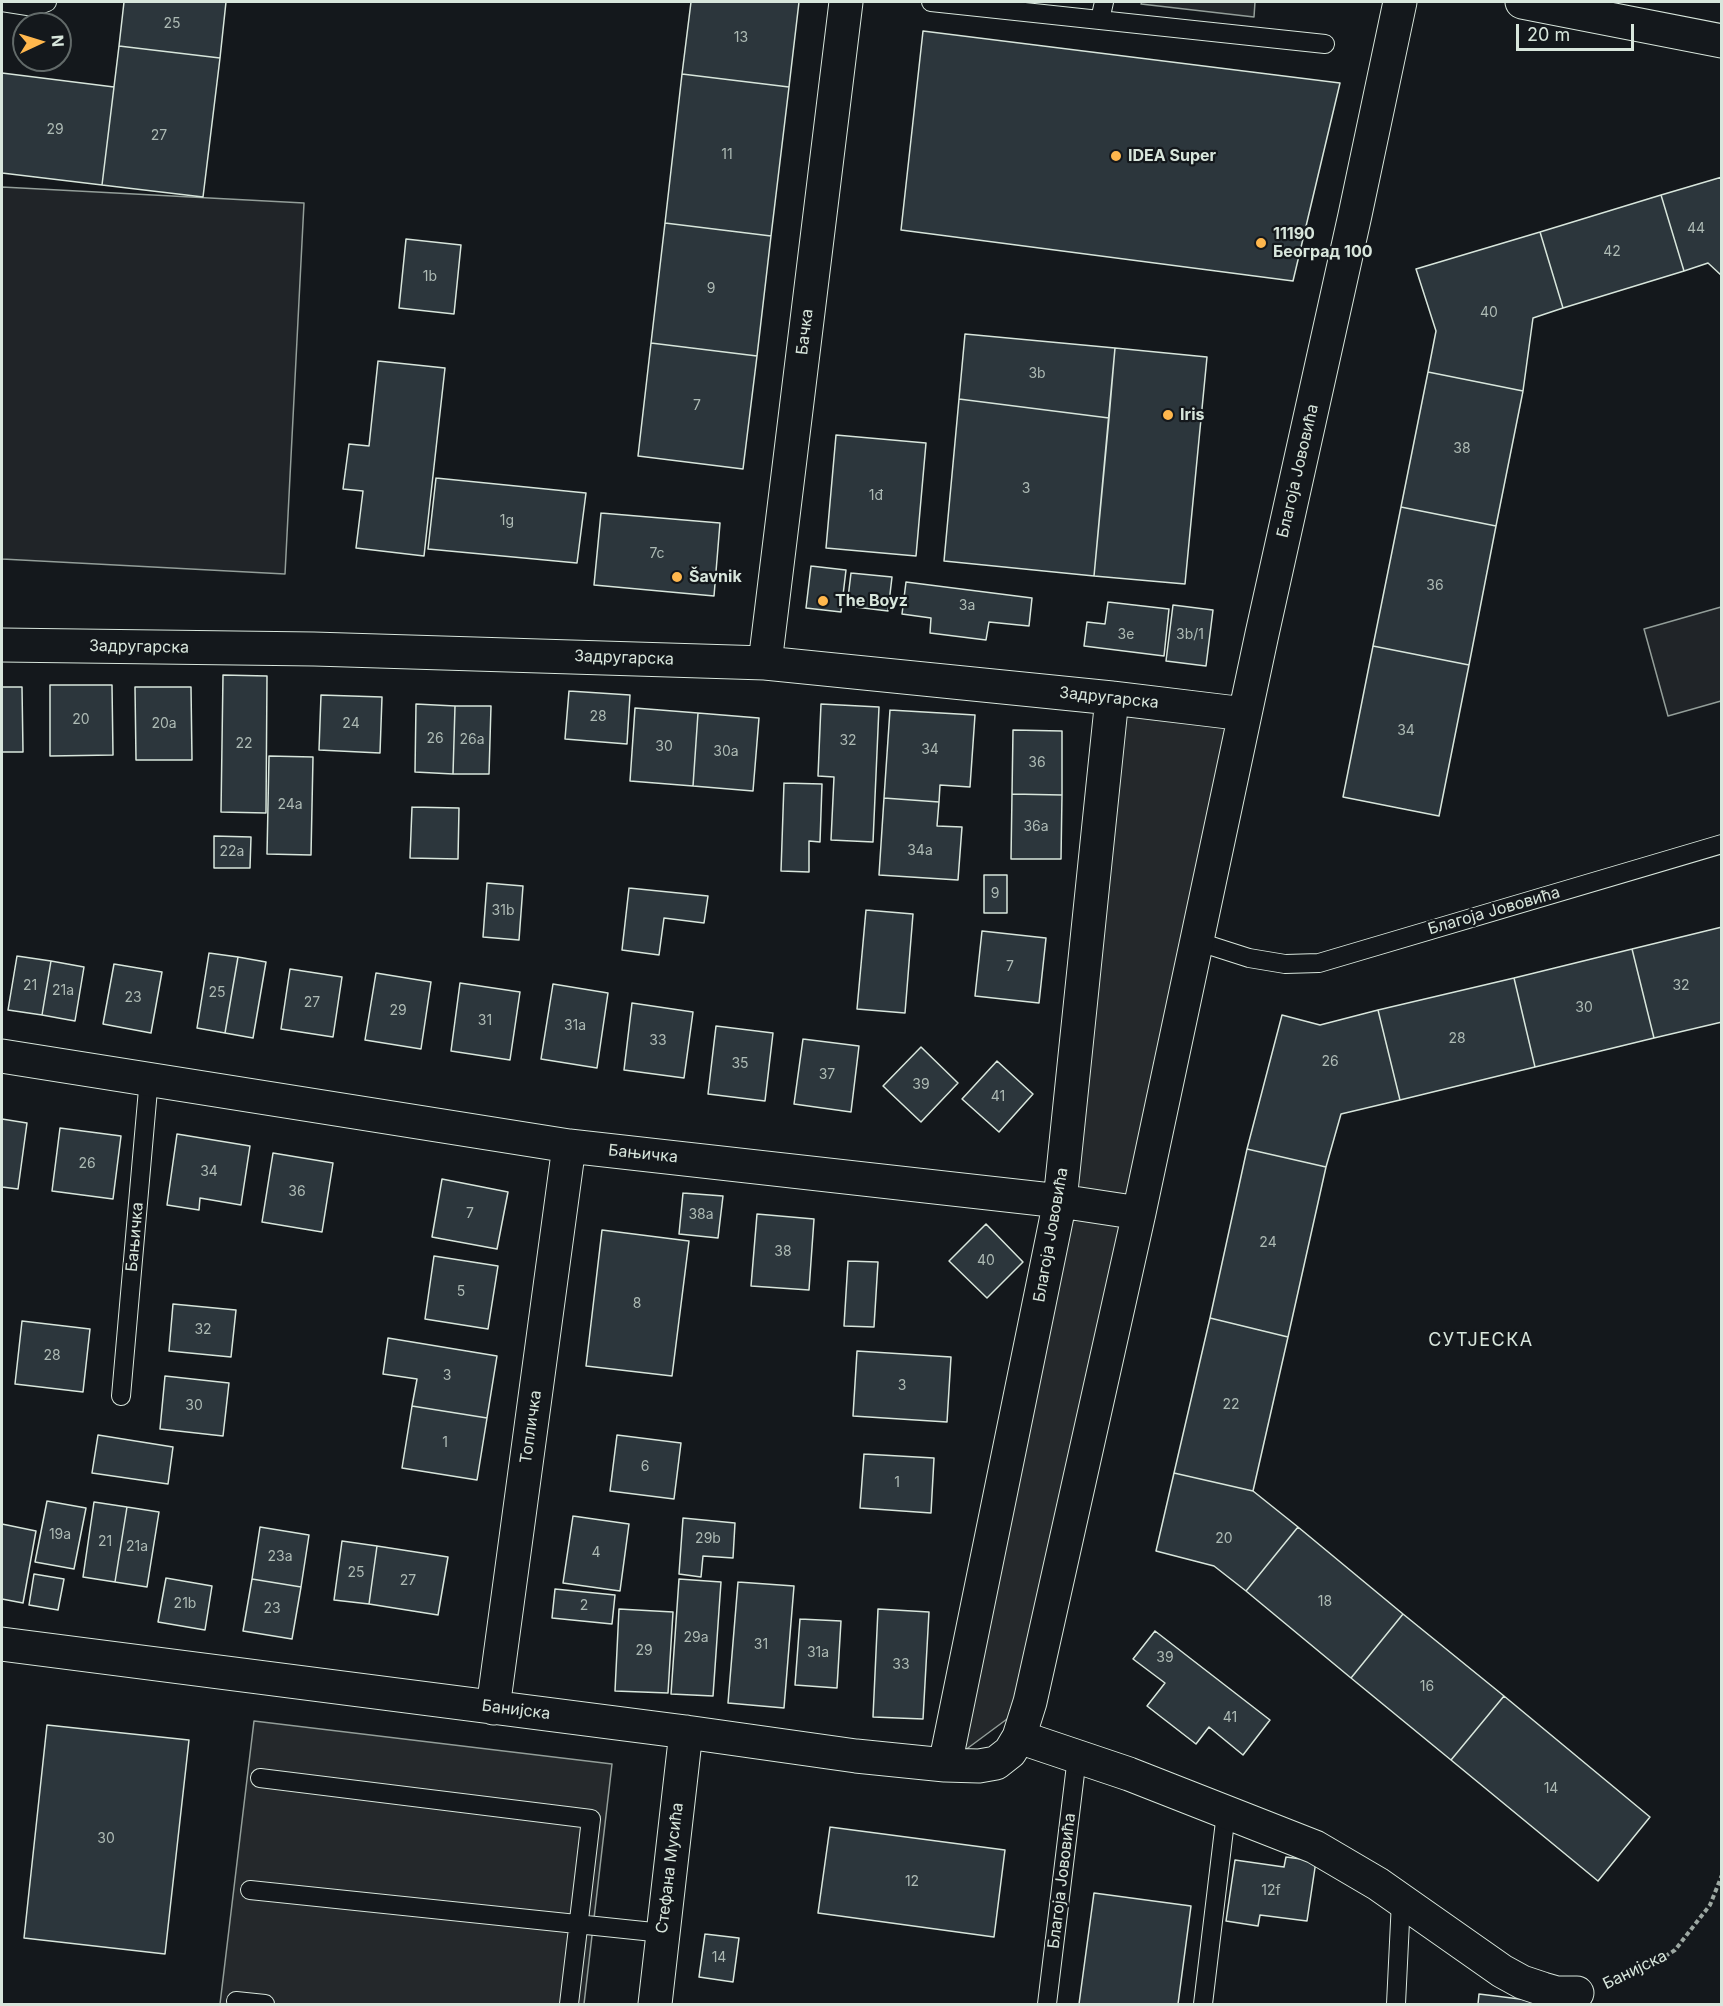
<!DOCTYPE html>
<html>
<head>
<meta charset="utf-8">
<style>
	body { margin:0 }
	#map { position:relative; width:1723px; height:2006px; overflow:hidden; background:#14181c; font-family:Inter,sans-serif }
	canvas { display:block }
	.frame { position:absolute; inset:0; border:3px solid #d8e6dc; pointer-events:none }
	.north { position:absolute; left:12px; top:12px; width:60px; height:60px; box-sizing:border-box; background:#14181c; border:2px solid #626a69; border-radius:50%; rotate:86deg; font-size:16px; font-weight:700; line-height:24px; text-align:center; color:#d8e6dc }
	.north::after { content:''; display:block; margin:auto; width:21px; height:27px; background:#ffb74d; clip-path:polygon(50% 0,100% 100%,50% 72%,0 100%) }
	.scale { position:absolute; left:1516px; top:24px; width:118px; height:27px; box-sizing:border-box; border:3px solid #d8e6dc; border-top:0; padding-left:8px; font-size:18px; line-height:21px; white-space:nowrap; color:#d8e6dc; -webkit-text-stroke:4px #14181c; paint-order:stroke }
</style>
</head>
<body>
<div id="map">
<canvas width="1723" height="2006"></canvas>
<div class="frame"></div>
<div class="north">N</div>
<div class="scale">20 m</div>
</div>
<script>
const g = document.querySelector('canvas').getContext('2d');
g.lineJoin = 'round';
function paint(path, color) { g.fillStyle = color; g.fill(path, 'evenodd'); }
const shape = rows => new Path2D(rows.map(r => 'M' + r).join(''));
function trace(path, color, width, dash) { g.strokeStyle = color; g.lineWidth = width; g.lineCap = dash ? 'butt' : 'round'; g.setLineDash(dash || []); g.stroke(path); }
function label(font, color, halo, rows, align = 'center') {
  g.font = font + ' Inter,sans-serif'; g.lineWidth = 4.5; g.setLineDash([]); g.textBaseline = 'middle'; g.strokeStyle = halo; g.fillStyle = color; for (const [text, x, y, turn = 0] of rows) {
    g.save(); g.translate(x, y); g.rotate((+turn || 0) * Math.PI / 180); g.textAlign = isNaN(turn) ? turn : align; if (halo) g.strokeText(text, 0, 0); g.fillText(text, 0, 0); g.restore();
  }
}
const green = shape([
	[2,187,304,203,285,574,2,559,2,187],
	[1721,607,1721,701,1668,716,1644,629,1721,607]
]);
const parking = shape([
	[1142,2,1255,2,1254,17,1141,4,1142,2],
	[1112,698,1245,714,1030,1702,945,1765,1060,1201,1112,698],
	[254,1721,612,1764,584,2004,220,2004,254,1721]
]);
const building = shape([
	[124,2,226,2,220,58,119,46,124,2],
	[691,2,799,2,789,87,682,74,691,2],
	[923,31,1340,83,1293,281,901,230,923,31],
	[119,46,220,58,203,197,102,185,119,46],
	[2,73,114,87,102,185,2,173,2,73],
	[682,74,789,87,771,236,665,223,682,74],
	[1722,177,1722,276,1708,263,1684,271,1661,195,1722,177],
	[1661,195,1684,271,1563,308,1540,232,1661,195],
	[665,223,771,236,757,356,651,343,665,223],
	[1540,232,1563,308,1533,318,1523,391,1428,372,1436,331,1416,269,1540,232],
	[406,239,461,245,454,314,399,308,406,239],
	[965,334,1115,348,1109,418,959,399,965,334],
	[651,343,757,356,743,469,638,456,651,343],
	[1115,348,1207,357,1185,584,1094,576,1115,348],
	[378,361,445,368,424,556,356,548,363,491,343,489,349,444,369,446,378,361],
	[1428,372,1523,391,1496,526,1401,507,1428,372],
	[959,399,1109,418,1094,576,944,561,959,399],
	[836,435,926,443,916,556,826,548,836,435],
	[436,478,586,493,577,563,428,549,436,478],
	[1401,507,1496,526,1469,665,1373,646,1401,507],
	[601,513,720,523,714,596,594,585,601,513],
	[811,566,846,570,841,612,806,608,811,566],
	[851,573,892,577,888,611,847,606,851,573],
	[906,582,1032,598,1029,626,989,622,986,640,930,633,931,618,902,614,906,582],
	[1108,602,1169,609,1164,656,1084,646,1087,622,1105,624,1108,602],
	[1173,605,1213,610,1206,666,1166,661,1173,605],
	[1373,646,1469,665,1439,816,1343,797,1373,646],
	[223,675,267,676,266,813,221,812,223,675],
	[50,685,112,685,113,755,50,756,50,685],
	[2,687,22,687,23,752,2,752,2,687],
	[135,687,191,687,192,760,136,760,135,687],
	[569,691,630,695,627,744,565,739,569,691],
	[321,695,382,697,380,753,319,750,321,695],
	[416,704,455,706,453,774,415,772,416,704],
	[821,704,879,707,873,842,831,840,834,777,818,776,821,704],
	[455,706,491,706,489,774,453,774,455,706],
	[635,708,698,713,693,786,630,781,635,708],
	[890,710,975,715,970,787,940,785,939,802,884,798,890,710],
	[698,713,759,718,753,791,693,786,698,713],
	[1013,730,1062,731,1062,795,1012,794,1013,730],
	[269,756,313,757,311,855,267,854,269,756],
	[784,783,822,784,820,842,809,841,809,872,781,871,784,783],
	[1012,794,1062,795,1061,859,1011,859,1012,794],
	[884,798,939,802,937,826,962,827,958,880,879,875,884,798],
	[412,807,459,808,458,859,410,858,412,807],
	[214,836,251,837,250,868,214,868,214,836],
	[984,875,1007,875,1007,913,984,913,984,875],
	[487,883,523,886,519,940,483,937,487,883],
	[629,888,708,896,704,923,664,918,659,955,622,950,629,888],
	[866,910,913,914,905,1013,857,1009,866,910],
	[1722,927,1722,1022,1654,1038,1632,949,1722,927],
	[982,931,1046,938,1039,1003,975,996,982,931],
	[1632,949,1654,1038,1535,1067,1514,978,1632,949],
	[209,953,238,957,225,1033,197,1028,209,953],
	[17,956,51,961,42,1015,8,1010,17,956],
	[238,957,266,962,253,1038,225,1033,238,957],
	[51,961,84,967,75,1021,42,1015,51,961],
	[114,964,162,972,151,1033,103,1024,114,964],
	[290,969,342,977,333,1037,281,1029,290,969],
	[376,973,431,982,421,1049,365,1040,376,973],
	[1514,978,1535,1067,1400,1100,1378,1010,1514,978],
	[460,983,520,992,510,1060,451,1051,460,983],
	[553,984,608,993,597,1068,541,1059,553,984],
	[632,1003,693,1012,684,1078,624,1070,632,1003],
	[1378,1010,1400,1100,1341,1114,1326,1167,1247,1149,1282,1015,1320,1025,1378,1010],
	[716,1026,773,1033,765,1101,708,1094,716,1026],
	[803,1039,859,1046,851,1112,794,1104,803,1039],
	[921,1047,958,1083,921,1122,883,1086,921,1047],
	[997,1061,1033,1094,999,1132,962,1099,997,1061],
	[2,1119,27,1123,18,1189,2,1187,2,1119],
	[60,1128,121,1136,113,1199,52,1191,60,1128],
	[177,1134,250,1146,241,1205,200,1198,199,1210,167,1205,177,1134],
	[1247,1149,1326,1167,1288,1337,1210,1318,1247,1149],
	[273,1153,333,1163,322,1232,262,1222,273,1153],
	[442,1179,508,1192,497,1249,432,1237,442,1179],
	[683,1193,723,1196,718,1238,679,1234,683,1193],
	[757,1214,814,1219,809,1290,751,1286,757,1214],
	[986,1224,1023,1262,987,1298,949,1261,986,1224],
	[602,1230,689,1241,672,1376,586,1366,602,1230],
	[434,1256,498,1266,488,1329,425,1319,434,1256],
	[848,1261,878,1262,874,1327,844,1326,848,1261],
	[173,1304,236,1310,231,1357,169,1351,173,1304],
	[1210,1318,1288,1337,1253,1491,1174,1473,1210,1318],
	[22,1321,90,1329,83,1392,15,1384,22,1321],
	[388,1338,497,1356,487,1418,412,1406,417,1379,383,1374,388,1338],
	[857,1351,951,1357,947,1422,853,1416,857,1351],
	[165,1376,229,1383,223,1436,160,1429,165,1376],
	[412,1406,487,1418,477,1480,402,1468,412,1406],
	[98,1435,173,1447,168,1484,92,1473,98,1435],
	[617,1435,681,1443,674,1499,610,1491,617,1435],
	[864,1454,934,1458,931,1513,860,1508,864,1454],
	[1174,1473,1253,1491,1298,1527,1246,1591,1214,1566,1156,1551,1174,1473],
	[47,1501,86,1508,74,1569,35,1562,47,1501],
	[94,1502,127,1507,115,1582,83,1577,94,1502],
	[127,1507,159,1512,147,1587,115,1582,127,1507],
	[573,1516,629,1524,620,1591,563,1583,573,1516],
	[683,1518,735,1523,733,1558,703,1556,701,1577,679,1574,683,1518],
	[2,1524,36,1531,23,1603,2,1599,2,1524],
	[260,1527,309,1535,301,1587,252,1579,260,1527],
	[1298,1527,1403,1614,1351,1678,1246,1591,1298,1527],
	[342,1541,377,1546,369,1604,334,1600,342,1541],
	[377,1546,448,1557,438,1615,369,1604,377,1546],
	[34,1574,64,1579,58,1610,29,1605,34,1574],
	[166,1578,212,1586,205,1630,158,1622,166,1578],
	[252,1579,301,1587,292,1639,243,1631,252,1579],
	[679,1579,721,1582,713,1696,671,1694,679,1579],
	[738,1582,794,1586,784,1708,728,1703,738,1582],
	[555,1589,615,1595,612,1624,552,1618,555,1589],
	[619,1609,673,1612,668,1693,615,1691,619,1609],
	[878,1609,929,1612,923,1719,873,1717,878,1609],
	[1403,1614,1504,1696,1451,1760,1351,1678,1403,1614],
	[800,1619,841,1621,837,1688,795,1685,800,1619],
	[1155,1631,1270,1720,1243,1755,1209,1727,1196,1744,1147,1706,1165,1683,1133,1659,1155,1631],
	[1504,1696,1650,1817,1598,1881,1451,1760,1504,1696],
	[47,1725,189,1740,165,1954,24,1938,47,1725],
	[830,1827,1005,1850,994,1937,818,1913,830,1827],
	[1286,1857,1316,1861,1307,1921,1260,1915,1258,1926,1226,1921,1235,1860,1284,1867,1286,1857],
	[1094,1893,1191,1906,1178,2004,1079,2004,1094,1893],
	[705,1934,739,1938,733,1982,699,1977,705,1934],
	[1479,1994,1536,2001,1535,2004,1478,2004,1479,1994]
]);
const path = shape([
	[1612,1984,1647,1968,1675,1950,1710,1905,1722,1875]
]);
const lane = shape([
	[2,2,34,7,47,2],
	[931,2,1325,44],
	[1100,20,1104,2],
	[1196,941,1249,958,1285,964,1319,963,1722,844],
	[121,1396,149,1078],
	[260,1778,591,1819,569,2004],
	[250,1890,663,1933],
	[236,2001,265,2004],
	[1047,2004,1077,1757],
	[1203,2004,1226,1813],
	[1396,2004,1401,1901]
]);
const street = shape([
	[1522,2,1722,41],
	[2,645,314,649,765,663,1112,698,1245,714],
	[765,663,846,2],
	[2,1056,569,1146,1060,1201,1139,1213],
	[2,1644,686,1732,856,1756,945,1765,979,1766,996,1763,1010,1752,1019,1737,1030,1702,1139,1213,1262,634,1355,215,1400,2],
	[493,1708,569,1146],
	[1019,1737,1129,1774,1315,1847,1378,1884,1502,1971,1522,1982,1543,1989,1557,1993,1577,1993],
	[945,1765,1060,1201,1112,698],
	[655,2004,686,1732]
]);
const markers = [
	[1116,156,6,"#ffb74d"],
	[1261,243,6,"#ffb74d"],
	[1168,415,6,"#ffb74d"],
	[677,577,6,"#ffb74d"],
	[823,601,6,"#ffb74d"]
];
const numberNames = [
	["25",172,24],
	["13",741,38],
	["29",55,130],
	["27",159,136],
	["11",727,155],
	["44",1696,229],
	["42",1612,252],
	["1b",430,277],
	["9",711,289],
	["40",1489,313],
	["3b",1037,374],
	["7",697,406],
	["38",1462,449],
	["3",1026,489],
	["1đ",876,496],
	["1g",507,521],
	["7c",657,554],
	["36",1435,586],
	["3a",967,606],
	["3e",1126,635],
	["3b/1",1190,635],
	["28",598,717],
	["20",81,720],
	["20a",164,724],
	["24",351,724],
	["34",1406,731],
	["26",435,739],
	["26a",472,740],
	["32",848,741],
	["22",244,744],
	["30",664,747],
	["34",930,750],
	["30a",726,752],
	["36",1037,763],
	["24a",290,805],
	["36a",1036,827],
	["34a",920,851],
	["22a",232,852],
	["9",995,894],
	["31b",503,911],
	["7",1010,967],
	["21",30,986],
	["32",1681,986],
	["21a",63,991],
	["25",217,993],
	["23",133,998],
	["27",312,1003],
	["30",1584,1008],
	["29",398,1011],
	["31",485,1021],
	["31a",575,1026],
	["28",1457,1039],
	["33",658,1041],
	["26",1330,1062],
	["35",740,1064],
	["37",827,1075],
	["39",921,1085],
	["41",998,1097],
	["26",87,1164],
	["34",209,1172],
	["36",297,1192],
	["7",470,1214],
	["38a",701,1215],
	["24",1268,1243],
	["38",783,1252],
	["40",986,1261],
	["5",461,1292],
	["8",637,1304],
	["32",203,1330],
	["28",52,1356],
	["3",447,1376],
	["3",902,1386],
	["22",1231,1405],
	["30",194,1406],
	["1",445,1443],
	["6",645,1467],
	["1",897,1483],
	["19a",60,1535],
	["29b",708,1539],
	["20",1224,1539],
	["21",105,1542],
	["21a",137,1547],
	["4",596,1553],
	["23a",280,1557],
	["25",356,1573],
	["27",408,1581],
	["18",1325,1602],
	["21b",185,1604],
	["2",584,1606],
	["23",272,1609],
	["29a",696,1638],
	["31",761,1645],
	["29",644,1651],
	["31a",818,1653],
	["39",1165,1658],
	["33",901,1665],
	["16",1427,1687],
	["41",1230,1718],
	["14",1551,1789],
	["30",106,1839],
	["12",912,1882],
	["12f",1271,1891],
	["14",719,1958]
];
const poiNames = [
	["IDEA Super",1128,156],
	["11190",1273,234],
	["Београд 100",1273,252],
	["Iris",1180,415],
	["Šavnik",689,577],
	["The Boyz",835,601]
];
const streetNames = [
	["Бачка",805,332,-83],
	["Благоја Јововића",1298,471,-77],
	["Задругарска",139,647,1],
	["Задругарска",624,658,2],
	["Задругарска",1109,698,6],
	["Благоја Јововића",1494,911,-16],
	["Бањичка",643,1154,6],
	["Благоја Јововића",1051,1235,-80],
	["Бањичка",135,1237,-85],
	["Топличка",531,1427,-82],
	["Банијска",516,1710,7],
	["Стефана Мусића",670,1868,-83],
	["Благоја Јововића",1062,1881,-83],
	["Банијска",1635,1970,-26]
];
const neighbourhoodNames = [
	["СУТЈЕСКА",1481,1341]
];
paint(green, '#202428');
trace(green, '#939e99', 1.5);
paint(parking, '#24282b');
trace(parking, '#939e99', 1.5);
paint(building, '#2c363c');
trace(building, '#d8e6dc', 1.5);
trace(lane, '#d8e6dc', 20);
trace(street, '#d8e6dc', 35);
trace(path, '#9da8a2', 4, [4.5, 3]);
trace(lane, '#14181c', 18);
trace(street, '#14181c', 33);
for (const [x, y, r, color] of markers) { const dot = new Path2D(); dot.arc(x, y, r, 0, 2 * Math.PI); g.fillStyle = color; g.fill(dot); trace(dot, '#14181c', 2); }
label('14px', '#adbab4', null, numberNames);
label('bold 16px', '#d8e6dc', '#14181c', poiNames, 'left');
label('16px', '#d8e6dc', '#14181c', streetNames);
g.letterSpacing = '1.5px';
label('18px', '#d8e6dc', '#14181c', neighbourhoodNames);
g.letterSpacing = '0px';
</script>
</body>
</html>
